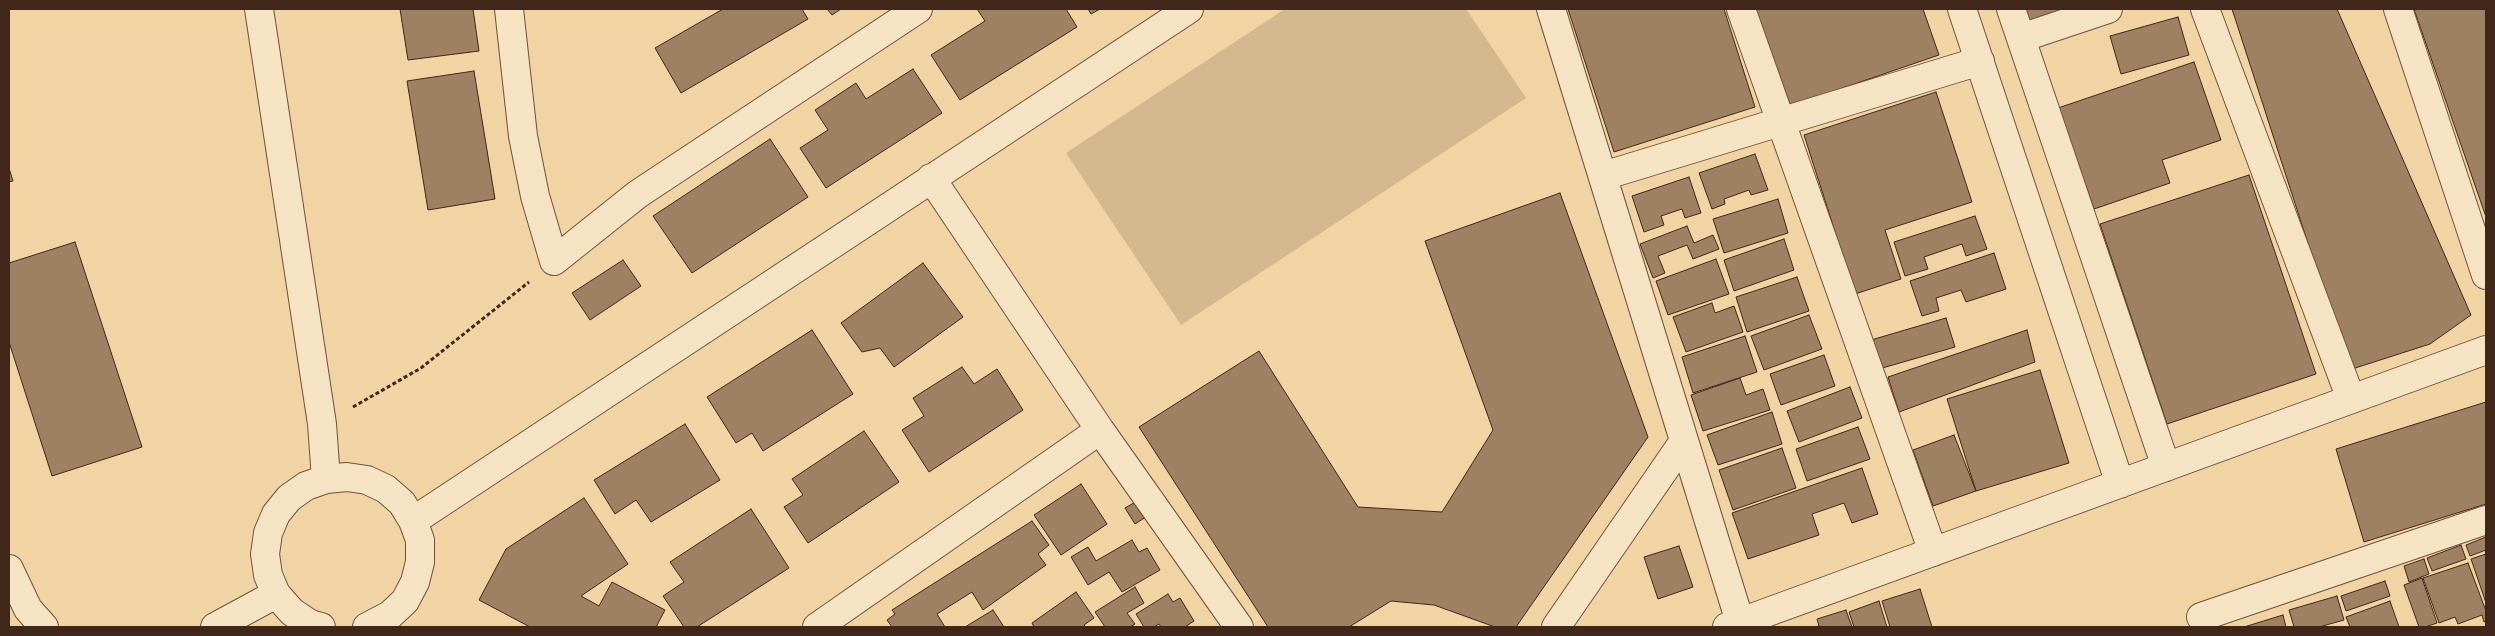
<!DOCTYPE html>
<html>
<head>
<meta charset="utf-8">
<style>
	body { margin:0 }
	#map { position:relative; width:2495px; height:636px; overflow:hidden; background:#f1d4a4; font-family:"IM FELL French Canon",serif }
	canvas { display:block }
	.frame { position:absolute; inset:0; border:10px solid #41271a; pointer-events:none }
</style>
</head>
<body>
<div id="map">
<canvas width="2495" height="636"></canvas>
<div class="frame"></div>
</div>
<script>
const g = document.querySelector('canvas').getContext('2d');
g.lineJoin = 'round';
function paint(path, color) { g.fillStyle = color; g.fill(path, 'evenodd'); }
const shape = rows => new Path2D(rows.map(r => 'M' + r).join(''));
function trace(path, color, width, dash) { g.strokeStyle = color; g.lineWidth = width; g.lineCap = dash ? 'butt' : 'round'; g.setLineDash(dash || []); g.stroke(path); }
const green = shape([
	[1285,9,1466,9,1526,98,1181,325,1066,153]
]);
const building = shape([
	[400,9,473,9,479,51,408,60,400,9],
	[723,9,802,9,808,19,681,93,655,48,723,9],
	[827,9,841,9,832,15,827,9],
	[977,9,1066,9,1077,27,960,100,931,55,985,21,977,9],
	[1088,9,1100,9,1091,14,1088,9],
	[1568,9,1724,9,1755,107,1614,152,1568,9],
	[1755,9,1923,9,1939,55,1790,106,1755,9],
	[2021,9,2073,9,2024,22,2021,9],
	[2232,9,2337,9,2471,315,2430,344,2349,370,2232,9],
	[2414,9,2486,9,2486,217,2414,9],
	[2178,17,2189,55,2121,74,2110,36,2178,17],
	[2194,62,2221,140,2162,160,2170,183,2094,209,2058,108,2194,62],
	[913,69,942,113,826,188,800,148,828,130,815,110,856,83,866,99,913,69],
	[474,71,495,199,428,210,407,81,474,71],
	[1936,92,1972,202,1885,230,1901,279,1855,294,1804,135,1936,92],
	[770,139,808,197,692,273,653,216,770,139],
	[1755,154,1768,190,1751,195,1749,190,1724,199,1725,204,1712,209,1699,173,1755,154],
	[9,168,13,181,9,182,9,168],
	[2249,175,2316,374,2167,424,2100,224,2249,175],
	[1689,177,1701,213,1685,218,1682,209,1661,216,1664,225,1644,232,1632,196,1689,177],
	[1560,193,1648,437,1516,627,1495,627,1434,605,1391,601,1349,627,1268,627,1139,427,1259,351,1358,507,1442,512,1493,430,1425,241,1560,193],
	[1778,199,1788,233,1724,253,1713,219,1778,199],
	[1975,216,1987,249,1966,256,1962,244,1924,257,1928,269,1905,276,1894,242,1975,216],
	[1687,226,1694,243,1713,235,1719,249,1693,259,1687,245,1658,256,1665,273,1653,278,1640,244,1687,226],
	[1784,239,1794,270,1734,291,1724,260,1784,239],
	[75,242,142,447,52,476,9,342,9,263,75,242],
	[1994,253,2006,289,1966,302,1961,290,1936,298,1939,311,1922,316,1910,281,1994,253],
	[1716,259,1729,294,1668,315,1656,281,1716,259],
	[623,260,641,286,590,320,572,293,623,260],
	[923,263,963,317,894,367,880,348,862,352,841,323,923,263],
	[1797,277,1809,311,1747,332,1736,297,1797,277],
	[1712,303,1715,313,1734,306,1743,332,1686,352,1673,317,1712,303],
	[1809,315,1822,349,1764,370,1751,336,1809,315],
	[1946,318,1955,347,1879,369,1871,340,1946,318],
	[812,330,853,394,763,451,752,433,736,443,707,397,812,330],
	[2027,330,2035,362,1899,412,1888,377,2027,330],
	[1745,336,1757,372,1693,393,1682,357,1745,336],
	[1824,355,1835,386,1781,405,1770,374,1824,355],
	[962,367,974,384,997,369,1023,410,929,472,902,430,924,416,913,398,962,367],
	[2040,370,2069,463,1976,491,1947,399,2040,370],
	[1740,378,1746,395,1763,389,1770,410,1703,431,1691,395,1740,378],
	[1850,387,1862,418,1799,442,1787,411,1850,387],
	[2486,402,2486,504,2364,542,2336,449,2486,402],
	[1772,412,1782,444,1718,465,1707,435,1772,412],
	[685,424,720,480,651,522,636,500,615,514,594,480,685,424],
	[1858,427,1870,459,1807,481,1796,449,1858,427],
	[864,431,899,482,808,543,784,507,803,495,792,479,864,431],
	[1954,435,1976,491,1933,506,1913,450,1954,435],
	[1782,448,1796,488,1733,510,1719,470,1782,448],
	[1862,468,1878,514,1852,523,1844,503,1812,514,1819,535,1748,559,1732,513,1862,468],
	[1081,484,1107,524,1061,555,1034,515,1081,484],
	[584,498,628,564,581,596,599,606,612,582,665,610,656,627,530,627,479,600,506,549,584,498],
	[1139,500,1149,515,1135,524,1125,508,1139,500],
	[751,509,789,568,697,627,684,627,663,596,684,582,670,562,751,509],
	[1032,521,1049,545,1038,554,1046,565,983,610,972,592,937,614,945,627,892,627,887,620,895,614,892,610,1032,521],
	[2486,537,2486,550,2470,556,2466,545,2486,537],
	[1132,540,1139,552,1147,548,1160,570,1122,592,1109,572,1088,585,1071,557,1088,547,1096,561,1132,540],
	[2461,545,2466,559,2432,571,2427,558,2461,545],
	[1679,546,1693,587,1658,599,1644,557,1679,546],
	[2486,554,2486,603,2471,559,2486,554],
	[2424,559,2429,574,2409,582,2404,566,2424,559],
	[2468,563,2486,611,2486,621,2484,622,2482,615,2458,624,2455,617,2439,623,2423,578,2468,563],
	[2422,578,2437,623,2425,627,2419,627,2404,585,2422,578],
	[2385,581,2390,596,2346,611,2341,596,2385,581],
	[1135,587,1144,603,1127,613,1135,624,1130,627,1105,627,1095,612,1135,587],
	[1920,589,1932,627,1890,627,1882,601,1920,589],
	[1076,592,1094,618,1084,625,1086,627,1034,627,1032,623,1076,592],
	[1168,594,1173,602,1180,598,1194,621,1185,627,1161,627,1159,624,1154,627,1144,627,1136,614,1168,594],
	[2337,596,2344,620,2319,627,2294,627,2289,610,2337,596],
	[1879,601,1887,627,1854,627,1849,612,1879,601],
	[2390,601,2399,627,2350,627,2346,617,2390,601],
	[993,610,1004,627,965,627,993,610],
	[1846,610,1852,627,1814,627,1819,626,1817,619,1846,610],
	[2283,615,2286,627,2244,627,2283,615]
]);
const path = shape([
	[353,407,421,368,529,282]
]);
const minor = shape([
	[259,9,322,424,326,479],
	[509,9,523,136,535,196,554,261,638,194,918,9],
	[1551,9,1740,622],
	[1741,9,1933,552],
	[1962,9,2120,484],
	[2011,9,2166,467],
	[2205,9,2351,399],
	[2398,9,2486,275],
	[2021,38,2108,9],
	[1603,176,1980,61],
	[931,178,1100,430,1239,627],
	[413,521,1189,9],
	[9,569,28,609,44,627],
	[2201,617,2486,520],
	[215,627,276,594],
	[321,627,310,624,292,612,276,594,268,575,265,554,268,533,276,514,289,498,306,486,326,479,347,477,367,480,386,489,402,503,413,521,420,540,420,562,415,582,405,601,390,615,367,627],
	[817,627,1100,430],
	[1556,627,1684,441],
	[1727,627,2486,350]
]);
paint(green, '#d3b78d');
paint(building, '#9d8162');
trace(building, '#41271a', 1);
trace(minor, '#6d523c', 30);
trace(path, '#41271a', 3, [4, 2.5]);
trace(minor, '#f6e3c4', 28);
</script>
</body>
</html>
